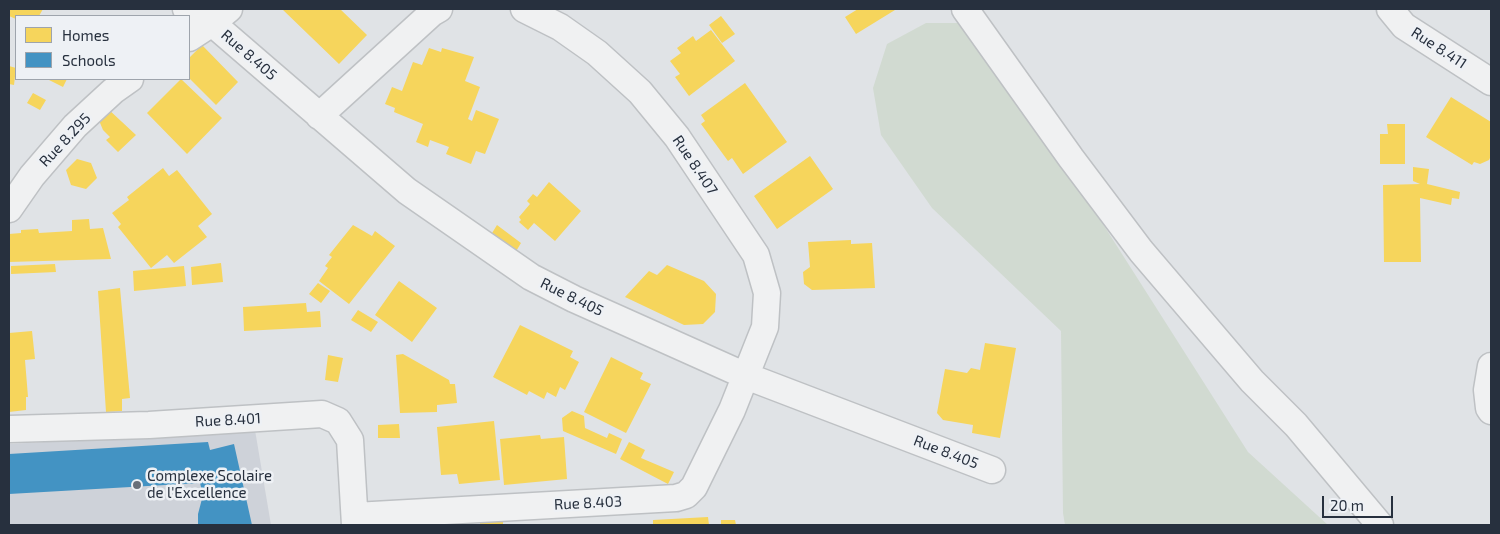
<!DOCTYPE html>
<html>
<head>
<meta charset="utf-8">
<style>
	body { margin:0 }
	#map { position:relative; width:1500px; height:534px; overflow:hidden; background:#e0e3e6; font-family:"Exo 2",sans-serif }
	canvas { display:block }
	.frame { position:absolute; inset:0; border:10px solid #27303e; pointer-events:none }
	.legend { position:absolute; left:15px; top:15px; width:175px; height:65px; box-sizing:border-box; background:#eef1f5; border:1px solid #9ea4ac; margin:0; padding:6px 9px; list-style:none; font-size:15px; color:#27303e }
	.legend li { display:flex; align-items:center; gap:10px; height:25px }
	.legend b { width:25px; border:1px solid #9ea4ac }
	.scale { position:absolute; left:1322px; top:496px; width:71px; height:22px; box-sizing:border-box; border:2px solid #27303e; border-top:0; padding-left:6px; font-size:15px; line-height:18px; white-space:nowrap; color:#27303e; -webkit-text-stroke:4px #eef1f5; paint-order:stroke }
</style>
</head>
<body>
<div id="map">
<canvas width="1500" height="534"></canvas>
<div class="frame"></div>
<ul class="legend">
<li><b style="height:14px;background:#f6d55c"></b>Homes</li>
<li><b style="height:14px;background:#4393c3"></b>Schools</li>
</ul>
<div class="scale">20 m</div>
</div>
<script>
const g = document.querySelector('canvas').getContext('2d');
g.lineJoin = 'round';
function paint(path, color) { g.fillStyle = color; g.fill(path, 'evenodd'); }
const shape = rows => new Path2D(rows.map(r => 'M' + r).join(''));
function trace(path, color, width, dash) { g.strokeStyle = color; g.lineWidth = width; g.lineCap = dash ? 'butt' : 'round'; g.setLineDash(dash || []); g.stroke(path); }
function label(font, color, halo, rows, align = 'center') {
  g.font = font + ' "Exo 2",sans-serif'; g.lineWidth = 5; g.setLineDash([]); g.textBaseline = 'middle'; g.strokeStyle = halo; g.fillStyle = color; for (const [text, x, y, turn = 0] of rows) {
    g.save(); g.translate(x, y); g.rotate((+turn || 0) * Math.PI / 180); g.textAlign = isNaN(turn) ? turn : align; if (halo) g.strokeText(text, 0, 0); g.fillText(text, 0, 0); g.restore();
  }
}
const built = shape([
	[255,430,271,525,9,525,9,444]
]);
const green = shape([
	[926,23,975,23,1248,452,1328,525,1065,525,1063,513,1061,331,932,208,881,135,873,88,887,44]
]);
const homes = shape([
	[9,9,43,9,39,16,16,16,16,19,9,16],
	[282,9,340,9,367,35,339,64],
	[858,9,894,9,895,10,856,34,845,17],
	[721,16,735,34,722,43,709,25],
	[711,30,735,61,689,96,675,77,680,74,670,61,681,53,677,48,693,36,696,41],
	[202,45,238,82,216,105,189,78,189,58],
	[429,48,441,52,442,48,474,57,465,81,480,87,468,119,472,121,476,110,499,119,485,154,476,151,471,164,446,154,449,147,430,140,428,147,416,142,423,124,394,112,395,108,385,104,392,87,402,91,413,62,422,65],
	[9,66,16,68,14,85,9,84],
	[47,79,67,79,63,87],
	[181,79,222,118,187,154,147,113],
	[745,83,787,142,743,174,732,158,728,161,701,124,705,121,701,115],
	[33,93,46,100,40,110,27,103],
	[1451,97,1491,122,1491,156,1489,160,1480,164,1474,162,1472,165,1426,137],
	[107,108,136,135,118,152,106,140,110,137,103,130,98,118],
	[1387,124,1405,124,1405,164,1380,164,1380,134,1388,134],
	[810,156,833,189,777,229,754,196],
	[77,159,91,163,97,178,86,189,71,185,66,170],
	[1413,167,1429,169,1427,184,1460,192,1459,199,1452,198,1451,205,1420,198,1421,262,1384,262,1383,185,1420,184,1413,181],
	[163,168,169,176,177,170,212,214,198,226,207,237,174,263,167,255,151,268,118,227,121,224,112,213,129,200,127,197],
	[549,182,581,211,555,241,534,223,528,230,519,222,521,220,519,217,530,204,527,201,533,194,537,197],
	[89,219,90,229,103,228,111,259,9,262,9,234,21,233,21,230,38,229,39,233,72,231,72,220],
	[353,225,372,236,375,231,395,246,349,304,319,281,328,268,325,266,332,257,329,255],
	[497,225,521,243,515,253,489,238],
	[851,240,851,244,872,243,875,288,812,290,804,284,803,272,810,267,808,242],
	[221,263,223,282,192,285,191,267],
	[55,264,56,272,11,274,11,266],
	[667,265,704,281,716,294,715,312,703,324,684,325,625,297,649,271,657,275],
	[184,266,186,286,134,291,133,271],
	[399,281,437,308,412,342,375,315],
	[318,283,330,291,321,303,309,294],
	[120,288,130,398,122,399,122,411,106,412,98,291],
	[306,303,307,312,320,311,321,327,244,331,243,307],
	[358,310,378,322,371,332,351,320],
	[520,325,573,351,570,357,579,362,565,390,560,387,556,397,547,392,544,399,529,391,527,395,493,377],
	[32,331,35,359,25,360,28,397,26,397,26,410,9,412,9,333],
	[985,343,1016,348,1000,438,972,433,973,425,943,420,937,413,945,369,967,373,971,368,980,370],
	[403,354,449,380,450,384,455,384,457,403,437,405,437,412,400,413,396,355],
	[328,355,343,358,338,382,325,380],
	[611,357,643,373,640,379,651,384,626,433,584,412],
	[572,411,584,416,585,428,607,438,609,433,622,439,616,454,563,431,562,418],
	[494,421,500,480,459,484,457,474,441,475,437,427],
	[399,424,400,438,378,438,378,425],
	[540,435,541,439,564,437,567,479,504,485,500,439],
	[629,442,645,450,641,458,674,472,668,484,620,459],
	[708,517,709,525,653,525,653,520],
	[503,519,503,525,480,525,480,520],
	[721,520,735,520,736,525,721,525]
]);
const schools = shape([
	[208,442,210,450,234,444,252,525,198,525,198,514,203,495,200,483,9,494,9,454]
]);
const minor = shape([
	[186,9,212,23,407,191,531,277,574,299,746,376,992,470],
	[965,9,1071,158,1141,251,1252,381,1296,425,1380,525],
	[1390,9,1404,26,1491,82],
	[189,38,212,23,229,9],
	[319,116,432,13,439,9],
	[9,209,32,176,75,126,113,91,130,79],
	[1491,366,1487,390,1489,408,1491,411],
	[9,429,149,425,322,414,338,421,350,440,355,525],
	[355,516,676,498,686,495,694,487,732,410,765,327,767,293,756,255,677,137,640,92,597,53,560,27,524,9]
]);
const markers = [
	[137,485,5,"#686f79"]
];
const streetNames = [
	["Rue 8.411",1439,48,33],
	["Rue 8.405",249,55,41],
	["Rue 8.295",65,140,-47],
	["Rue 8.407",695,165,56],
	["Rue 8.405",572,297,26],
	["Rue 8.401",228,420,-3],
	["Rue 8.405",946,452,21],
	["Rue 8.403",588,503,-3]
];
const poiNames = [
	["Complexe Scolaire",147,476],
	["de l'Excellence",147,493]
];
paint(built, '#ced2d9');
paint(green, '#d1dad1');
paint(homes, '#f6d55c');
paint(schools, '#4393c3');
trace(minor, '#bec1c4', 29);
trace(minor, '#f0f1f2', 26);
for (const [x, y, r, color] of markers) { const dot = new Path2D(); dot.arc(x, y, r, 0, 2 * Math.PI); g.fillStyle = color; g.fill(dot); trace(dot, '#eef1f5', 2); }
label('15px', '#27303e', '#eef1f5', streetNames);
label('15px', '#27303e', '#eef1f5', poiNames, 'left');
</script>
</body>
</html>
